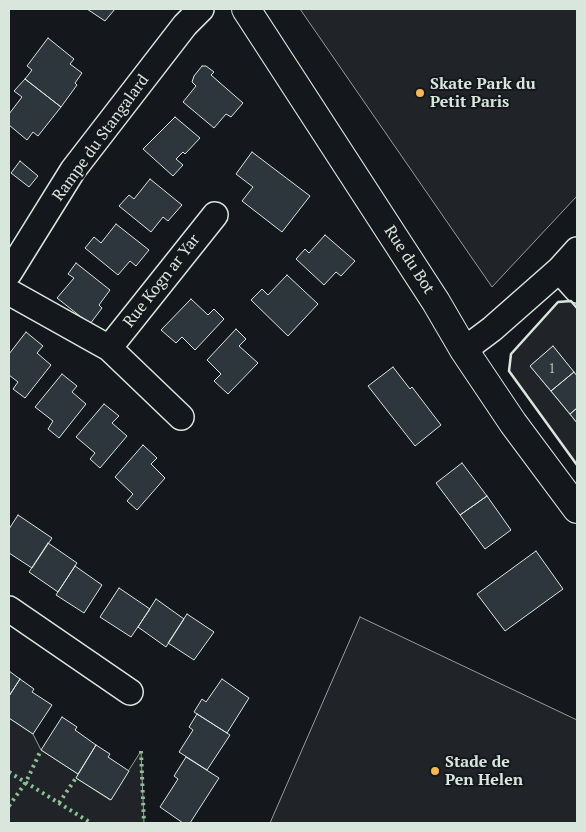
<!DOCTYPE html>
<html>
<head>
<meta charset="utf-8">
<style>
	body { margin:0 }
	#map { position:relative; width:586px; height:832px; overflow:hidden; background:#14181c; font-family:"PT Serif",serif }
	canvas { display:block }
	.frame { position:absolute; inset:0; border:10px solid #d8e6dc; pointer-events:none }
</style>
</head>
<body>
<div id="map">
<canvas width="586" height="832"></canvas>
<div class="frame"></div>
</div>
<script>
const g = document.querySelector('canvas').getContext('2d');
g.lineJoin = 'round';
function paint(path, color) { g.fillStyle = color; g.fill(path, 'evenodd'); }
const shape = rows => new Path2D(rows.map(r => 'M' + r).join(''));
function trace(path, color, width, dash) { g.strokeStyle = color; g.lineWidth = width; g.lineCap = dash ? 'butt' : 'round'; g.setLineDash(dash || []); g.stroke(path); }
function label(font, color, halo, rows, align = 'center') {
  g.font = font + ' "PT Serif",serif'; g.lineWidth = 4; g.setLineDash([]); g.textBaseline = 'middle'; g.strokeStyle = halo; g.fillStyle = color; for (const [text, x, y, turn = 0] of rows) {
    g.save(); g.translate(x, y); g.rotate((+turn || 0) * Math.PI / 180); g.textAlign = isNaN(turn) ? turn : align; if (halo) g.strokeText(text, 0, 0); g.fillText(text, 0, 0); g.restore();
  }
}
const green = shape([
	[300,9,577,9,577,196,492,287,300,9],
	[571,301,577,308,577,376,553,346,530,366,577,423,577,465,509,371,511,354,558,302,571,301],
	[360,617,577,720,577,823,270,823,360,617],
	[9,718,33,734,41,750,78,774,76,778,110,800,141,751,144,823,9,823,9,718]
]);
const building = shape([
	[87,9,115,9,105,21,87,9],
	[48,38,74,59,70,64,82,73,75,83,77,85,61,107,25,79,32,70,27,66,48,38],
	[202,66,206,66,214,72,211,75,243,103,231,117,226,114,214,128,183,102,196,86,192,82,194,76,202,66],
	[25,79,61,107,38,136,33,132,27,140,9,125,9,114,22,97,14,91,25,79],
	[175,117,200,138,185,154,183,152,176,159,183,165,173,176,143,149,175,117],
	[252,152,310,196,282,232,242,201,253,187,236,174,252,152],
	[20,161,38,176,29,187,11,173,20,161],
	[150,179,182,205,168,221,163,217,151,232,119,206,129,195,134,199,150,179],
	[116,224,149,250,136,266,130,261,118,275,85,248,94,237,101,243,116,224],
	[325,235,355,261,341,276,336,272,324,285,296,259,305,249,309,253,325,235],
	[76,263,110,290,99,305,102,308,90,324,57,298,74,278,68,274,76,263],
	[287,275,318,304,288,336,251,300,262,289,268,295,287,275],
	[191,299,208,315,214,309,224,319,195,350,182,337,176,343,161,330,191,299],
	[236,329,246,339,239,346,258,363,228,394,214,381,221,374,207,360,236,329],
	[26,332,43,346,37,353,51,365,25,398,13,389,18,382,9,375,9,354,26,332],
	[553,346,574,372,551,391,530,366,553,346],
	[393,367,410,389,412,387,441,425,415,446,368,386,393,367],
	[574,372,577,376,577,408,570,414,551,391,574,372],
	[62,374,77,386,72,392,86,404,59,438,48,429,53,421,35,407,62,374],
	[104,404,119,416,112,423,127,436,100,468,90,459,95,453,76,437,104,404],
	[577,408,577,423,570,414,577,408],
	[143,445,157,458,151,464,165,478,137,510,127,501,133,494,115,477,143,445],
	[462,463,487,496,460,515,436,483,462,463],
	[487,496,511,530,485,549,460,515,487,496],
	[18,515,52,538,32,568,9,553,9,529,18,515],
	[48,543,77,563,58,592,29,572,48,543],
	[536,551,563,589,505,631,477,594,536,551],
	[75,566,102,585,84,613,56,595,75,566],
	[119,588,150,609,131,637,100,617,119,588],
	[156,599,184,619,166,647,138,627,156,599],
	[187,614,214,632,194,660,168,643,187,614],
	[9,671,20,679,9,696,9,671],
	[20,679,34,689,32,692,52,705,33,734,9,718,9,696,20,679],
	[222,679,249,698,227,733,194,712,202,699,206,702,222,679],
	[197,714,230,735,207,770,179,752,193,730,189,727,197,714],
	[62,717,77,727,75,730,96,745,78,774,41,750,62,717],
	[96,745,110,754,108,757,129,771,111,800,76,778,96,745],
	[186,757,219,778,190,823,183,823,160,807,178,779,174,776,186,757]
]);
const minor = shape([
	[559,270,577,290],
	[9,273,73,170,185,25,201,9],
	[9,292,109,348,215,215],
	[109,348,181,417],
	[464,350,492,329,559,270,577,250],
	[9,609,130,692]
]);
const tertiary = shape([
	[246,9,436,302,464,350,513,423,577,509]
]);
const hedge = shape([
	[141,751,144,823],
	[9,772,91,823],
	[59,803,76,778],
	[9,806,26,782,41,750]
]);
const wall = shape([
	[577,308,571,301,558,302,511,354,509,371,577,465]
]);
const markers = [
	[420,93,5,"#ffb74d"],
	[435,771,5,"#ffb74d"]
];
const numberNames = [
	["1",552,369]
];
const poiNames = [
	["Skate Park du",430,84],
	["Petit Paris",430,102],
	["Stade de",445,762],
	["Pen Helen",445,780]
];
const streetNames = [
	["Rampe du Stangalard",101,138,-54],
	["Rue du Bot",409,260,57],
	["Rue Kogn ar Yar",162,281,-52]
];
paint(green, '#202428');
trace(green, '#939e99', 1);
paint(building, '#2c363c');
trace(building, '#d8e6dc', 1);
trace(minor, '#d8e6dc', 28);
trace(tertiary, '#d8e6dc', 30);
trace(minor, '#14181c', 25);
trace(tertiary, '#14181c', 28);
trace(hedge, '#8ac095', 4, [2.5, 4]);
trace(wall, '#d8e6dc', 2.5);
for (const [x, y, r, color] of markers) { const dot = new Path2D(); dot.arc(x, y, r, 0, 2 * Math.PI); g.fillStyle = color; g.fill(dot); trace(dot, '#14181c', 2); }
label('14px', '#adbab4', null, numberNames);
label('bold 16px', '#d8e6dc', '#14181c', poiNames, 'left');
label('16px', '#d8e6dc', '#14181c', streetNames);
</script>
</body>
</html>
